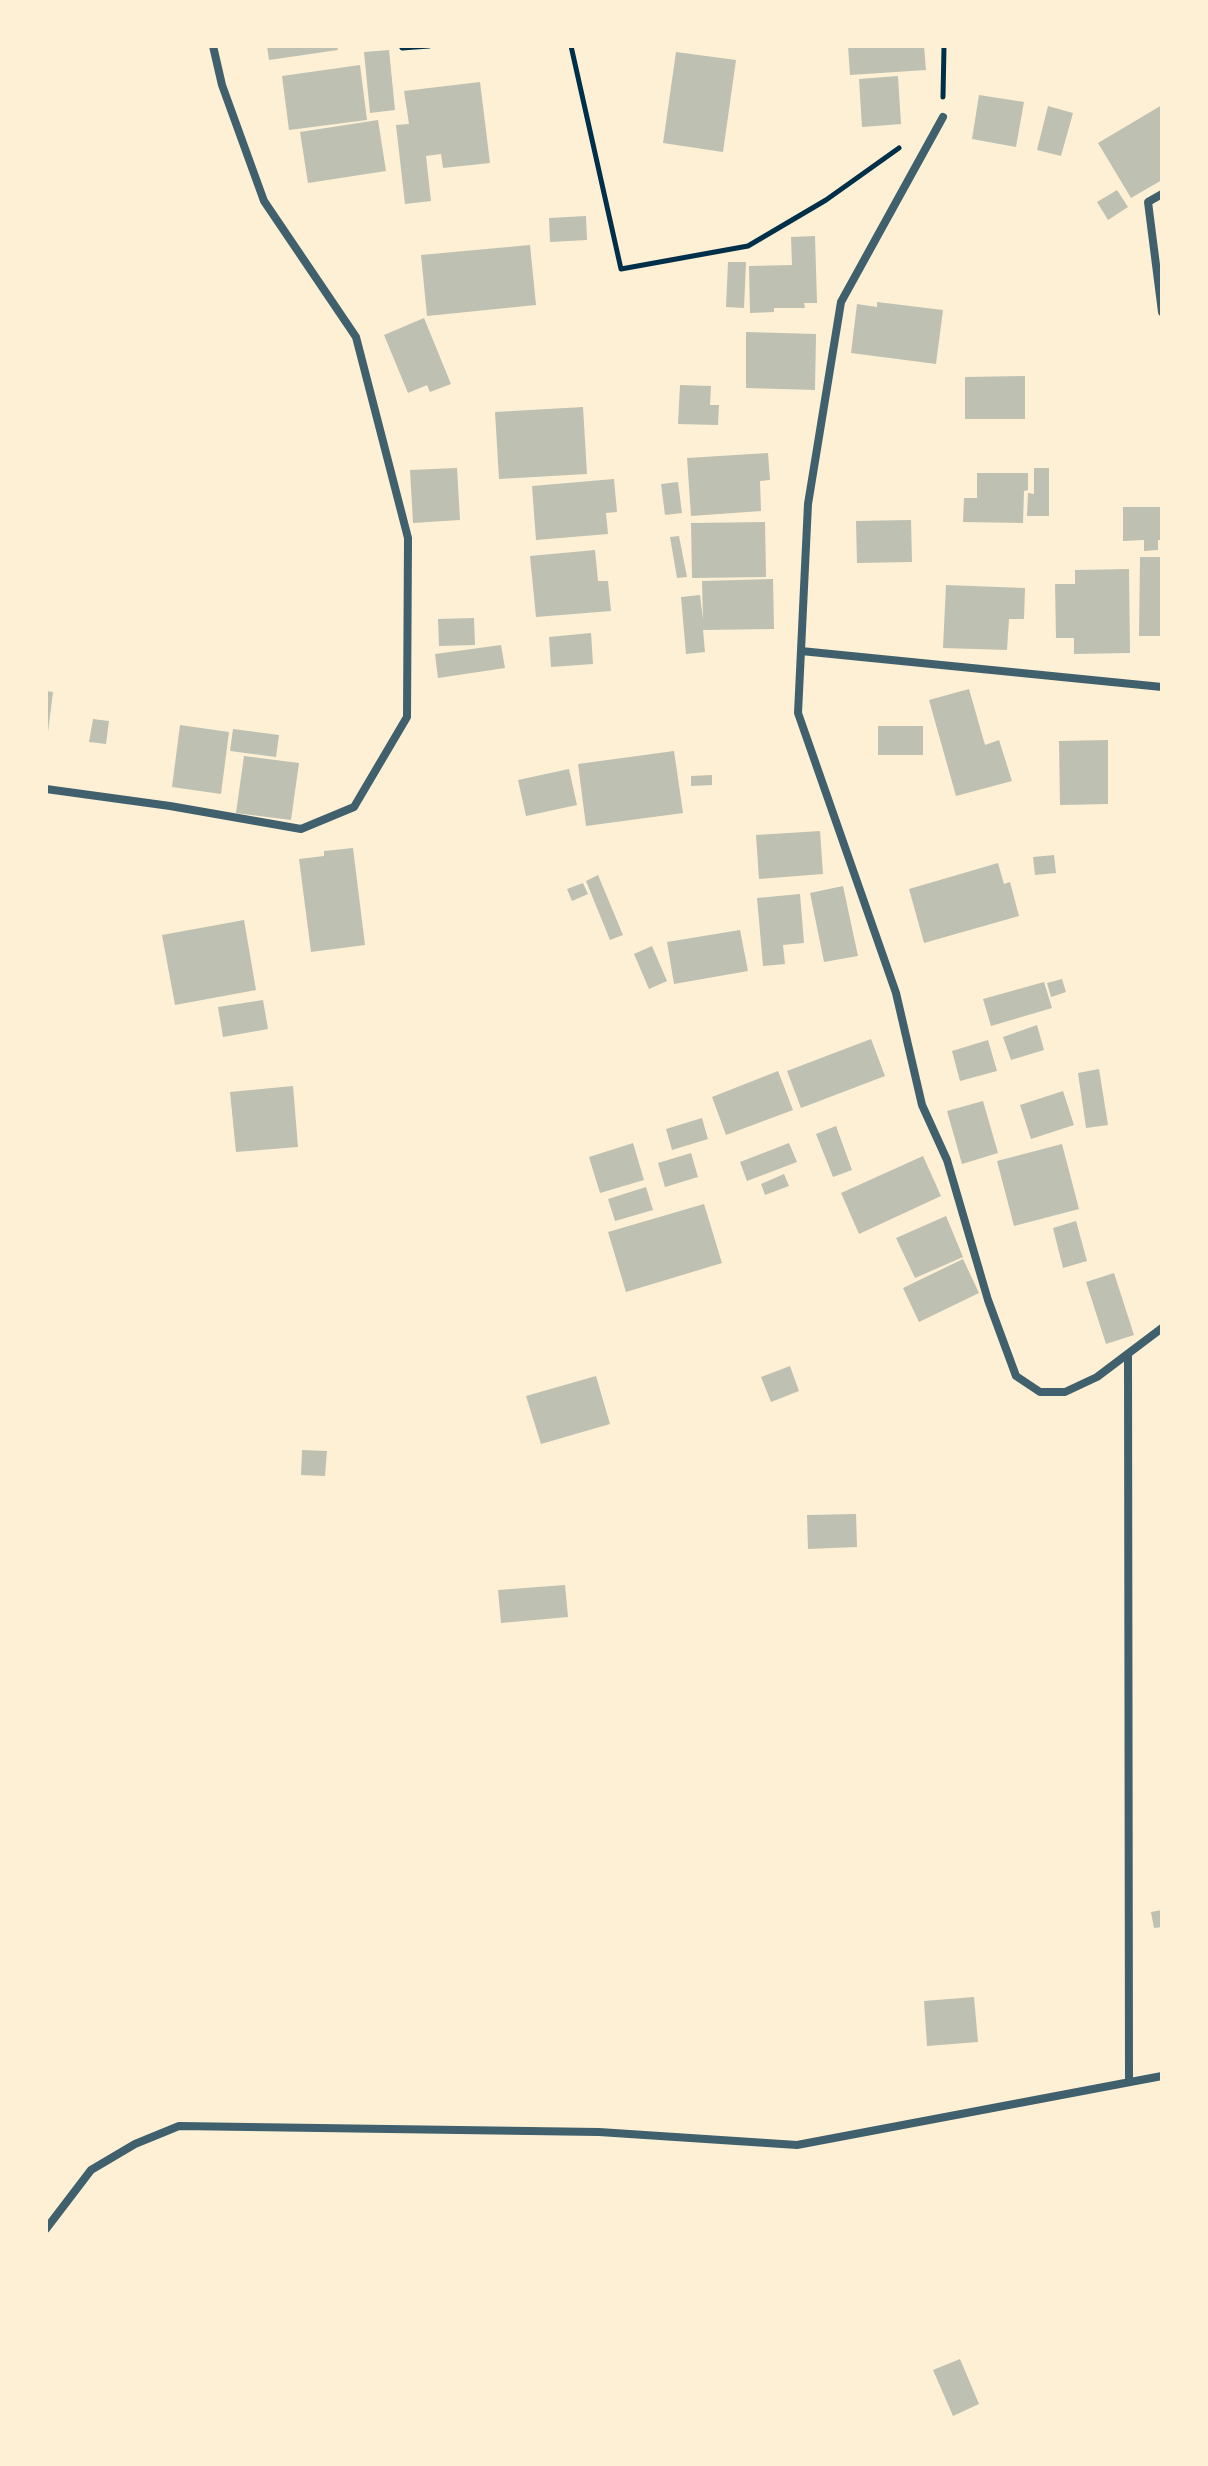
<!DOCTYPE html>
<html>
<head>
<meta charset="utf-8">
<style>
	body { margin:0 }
	#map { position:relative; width:1208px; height:2466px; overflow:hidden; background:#fdf0d5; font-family:Lato,sans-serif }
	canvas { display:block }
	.frame { position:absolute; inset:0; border:48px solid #fdf0d5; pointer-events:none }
</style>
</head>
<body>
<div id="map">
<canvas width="1208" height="2466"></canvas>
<div class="frame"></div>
</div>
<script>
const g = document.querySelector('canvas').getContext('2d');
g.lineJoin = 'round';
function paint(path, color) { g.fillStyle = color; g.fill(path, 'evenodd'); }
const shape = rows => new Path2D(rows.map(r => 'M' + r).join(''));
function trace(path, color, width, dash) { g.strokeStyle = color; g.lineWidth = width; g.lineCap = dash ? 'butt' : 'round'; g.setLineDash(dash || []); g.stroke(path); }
const building = shape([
	[267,46,337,46,338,50,269,60],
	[848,46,924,46,926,70,850,75],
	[389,50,395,110,370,113,364,52],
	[676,52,736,60,723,152,663,143],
	[360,65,367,120,289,130,282,76],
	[898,76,901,124,862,127,859,79],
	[480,82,490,163,443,168,441,154,426,156,431,201,405,204,396,125,409,124,404,91],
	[979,95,1024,102,1016,147,972,139],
	[1162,105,1162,180,1131,198,1098,143],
	[1048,106,1073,113,1061,156,1037,150],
	[378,120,386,171,308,183,300,132],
	[1117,190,1128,207,1108,220,1097,202],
	[586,216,587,240,550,242,549,218],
	[815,236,817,303,804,303,805,308,774,308,774,312,750,313,749,266,792,265,791,237],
	[530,245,536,305,427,316,421,255],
	[728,262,746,262,744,308,726,307],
	[877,302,943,310,936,364,851,353,857,304,877,307],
	[424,318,451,384,430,392,427,385,408,393,384,335],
	[746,332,816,334,815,390,746,388],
	[1025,376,1025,419,965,419,965,377],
	[680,385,711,386,710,405,719,405,718,425,678,424],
	[583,407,587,474,499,479,495,412],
	[768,453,770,480,760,481,761,511,691,516,687,458],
	[457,468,460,520,413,523,410,470],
	[1034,468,1049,468,1049,516,1027,516,1028,493,1034,494],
	[977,473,1028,473,1028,490,1024,491,1023,523,963,522,964,498,977,498],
	[614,479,617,512,606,513,608,534,536,540,532,486],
	[678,482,682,513,665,515,661,484],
	[1123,507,1162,507,1162,540,1158,540,1158,550,1144,551,1144,540,1123,541],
	[911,520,912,562,857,563,856,521],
	[765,522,766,577,692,578,691,523],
	[679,536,687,577,677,578,670,537],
	[595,550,598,581,608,581,611,611,536,617,530,556],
	[1140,557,1162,557,1162,636,1139,636],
	[1129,569,1130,653,1074,654,1074,638,1056,638,1055,584,1075,584,1075,570],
	[773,579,774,629,703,630,705,652,686,654,681,597,700,595,703,620,702,581],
	[946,585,1025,588,1024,619,1009,619,1007,650,943,648],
	[474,618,475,645,439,646,438,619],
	[591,633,593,664,551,667,549,637],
	[501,645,505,668,438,678,435,654],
	[969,689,985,745,999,740,1012,781,956,796,929,700],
	[46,691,53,692,48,732,46,732],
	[93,719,109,721,106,744,89,742],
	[180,725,229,732,221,794,172,787],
	[878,726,923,726,923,755,878,755],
	[233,729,279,735,276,757,230,751],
	[1108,740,1108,804,1060,805,1059,741],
	[674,751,683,813,586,826,578,764],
	[244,756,299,763,291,820,236,813],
	[569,769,577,805,526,816,518,780],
	[712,775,712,785,691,786,691,776],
	[820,831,823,874,759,879,756,835],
	[353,848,365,945,311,952,299,859,324,856,324,851],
	[1054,855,1056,873,1035,875,1033,857],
	[998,863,1004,884,1010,882,1019,916,924,943,909,889],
	[598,875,623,935,610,940,586,881],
	[583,883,588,894,572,901,567,889],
	[843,886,858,956,824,962,810,893],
	[800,894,804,943,783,945,785,964,763,966,757,898],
	[244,920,256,990,175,1005,162,935],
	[740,930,748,971,674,984,667,942],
	[652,946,667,981,649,989,634,954],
	[1062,979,1066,992,1051,997,1047,983],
	[1044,982,1052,1008,991,1026,983,999],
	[263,1000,268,1029,223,1037,218,1007],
	[1037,1025,1044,1050,1011,1060,1003,1037],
	[871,1039,885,1076,801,1108,787,1071],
	[988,1040,997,1071,960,1081,952,1051],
	[1099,1069,1108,1125,1086,1128,1078,1073],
	[778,1071,793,1110,726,1135,712,1097],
	[293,1086,298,1147,236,1152,230,1092],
	[1063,1091,1074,1125,1031,1139,1020,1105],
	[983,1101,998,1153,962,1164,947,1111],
	[702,1118,708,1139,672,1150,666,1129],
	[836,1126,852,1170,833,1177,816,1134],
	[633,1143,644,1180,600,1193,589,1157],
	[789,1143,797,1162,747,1181,740,1162],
	[1062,1144,1079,1209,1014,1226,997,1161],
	[691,1153,698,1177,665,1187,658,1163],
	[923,1156,941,1196,859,1234,841,1193],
	[784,1174,789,1186,765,1195,761,1184],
	[646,1187,653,1210,615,1221,608,1199],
	[704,1204,722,1263,626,1292,608,1232],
	[946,1216,963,1257,915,1278,896,1238],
	[1076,1221,1087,1261,1063,1268,1053,1228],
	[963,1259,979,1293,919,1322,903,1288],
	[1114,1273,1134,1335,1106,1344,1086,1282],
	[790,1366,799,1391,771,1402,761,1377],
	[596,1376,610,1424,541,1444,526,1396],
	[302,1450,327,1451,325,1476,301,1475],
	[856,1514,857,1547,808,1549,807,1515],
	[565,1585,568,1617,501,1623,498,1590],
	[1162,1910,1162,1927,1154,1928,1151,1912],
	[974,1997,978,2042,927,2046,924,2001],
	[960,2359,979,2404,953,2416,933,2370]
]);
const path = shape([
	[401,46,402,48,429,46],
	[571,46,621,269,748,246,826,200,899,148],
	[943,97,944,46]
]);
const minor = shape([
	[943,117,841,302,808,504,798,713,896,993,922,1105,947,1160,988,1300,1016,1376,1040,1392,1065,1392,1097,1377,1162,1328],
	[1162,194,1148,202,1162,312],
	[801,651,1162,687],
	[46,789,170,806,301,829,354,807,407,717,408,538,356,337,264,201,222,85,213,46],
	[1128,1356,1129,2081],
	[46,2229,91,2170,135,2144,179,2126,599,2132,797,2145,1162,2076]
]);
paint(building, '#bec0b2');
trace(path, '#003049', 5);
trace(minor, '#3f606c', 8);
</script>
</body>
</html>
